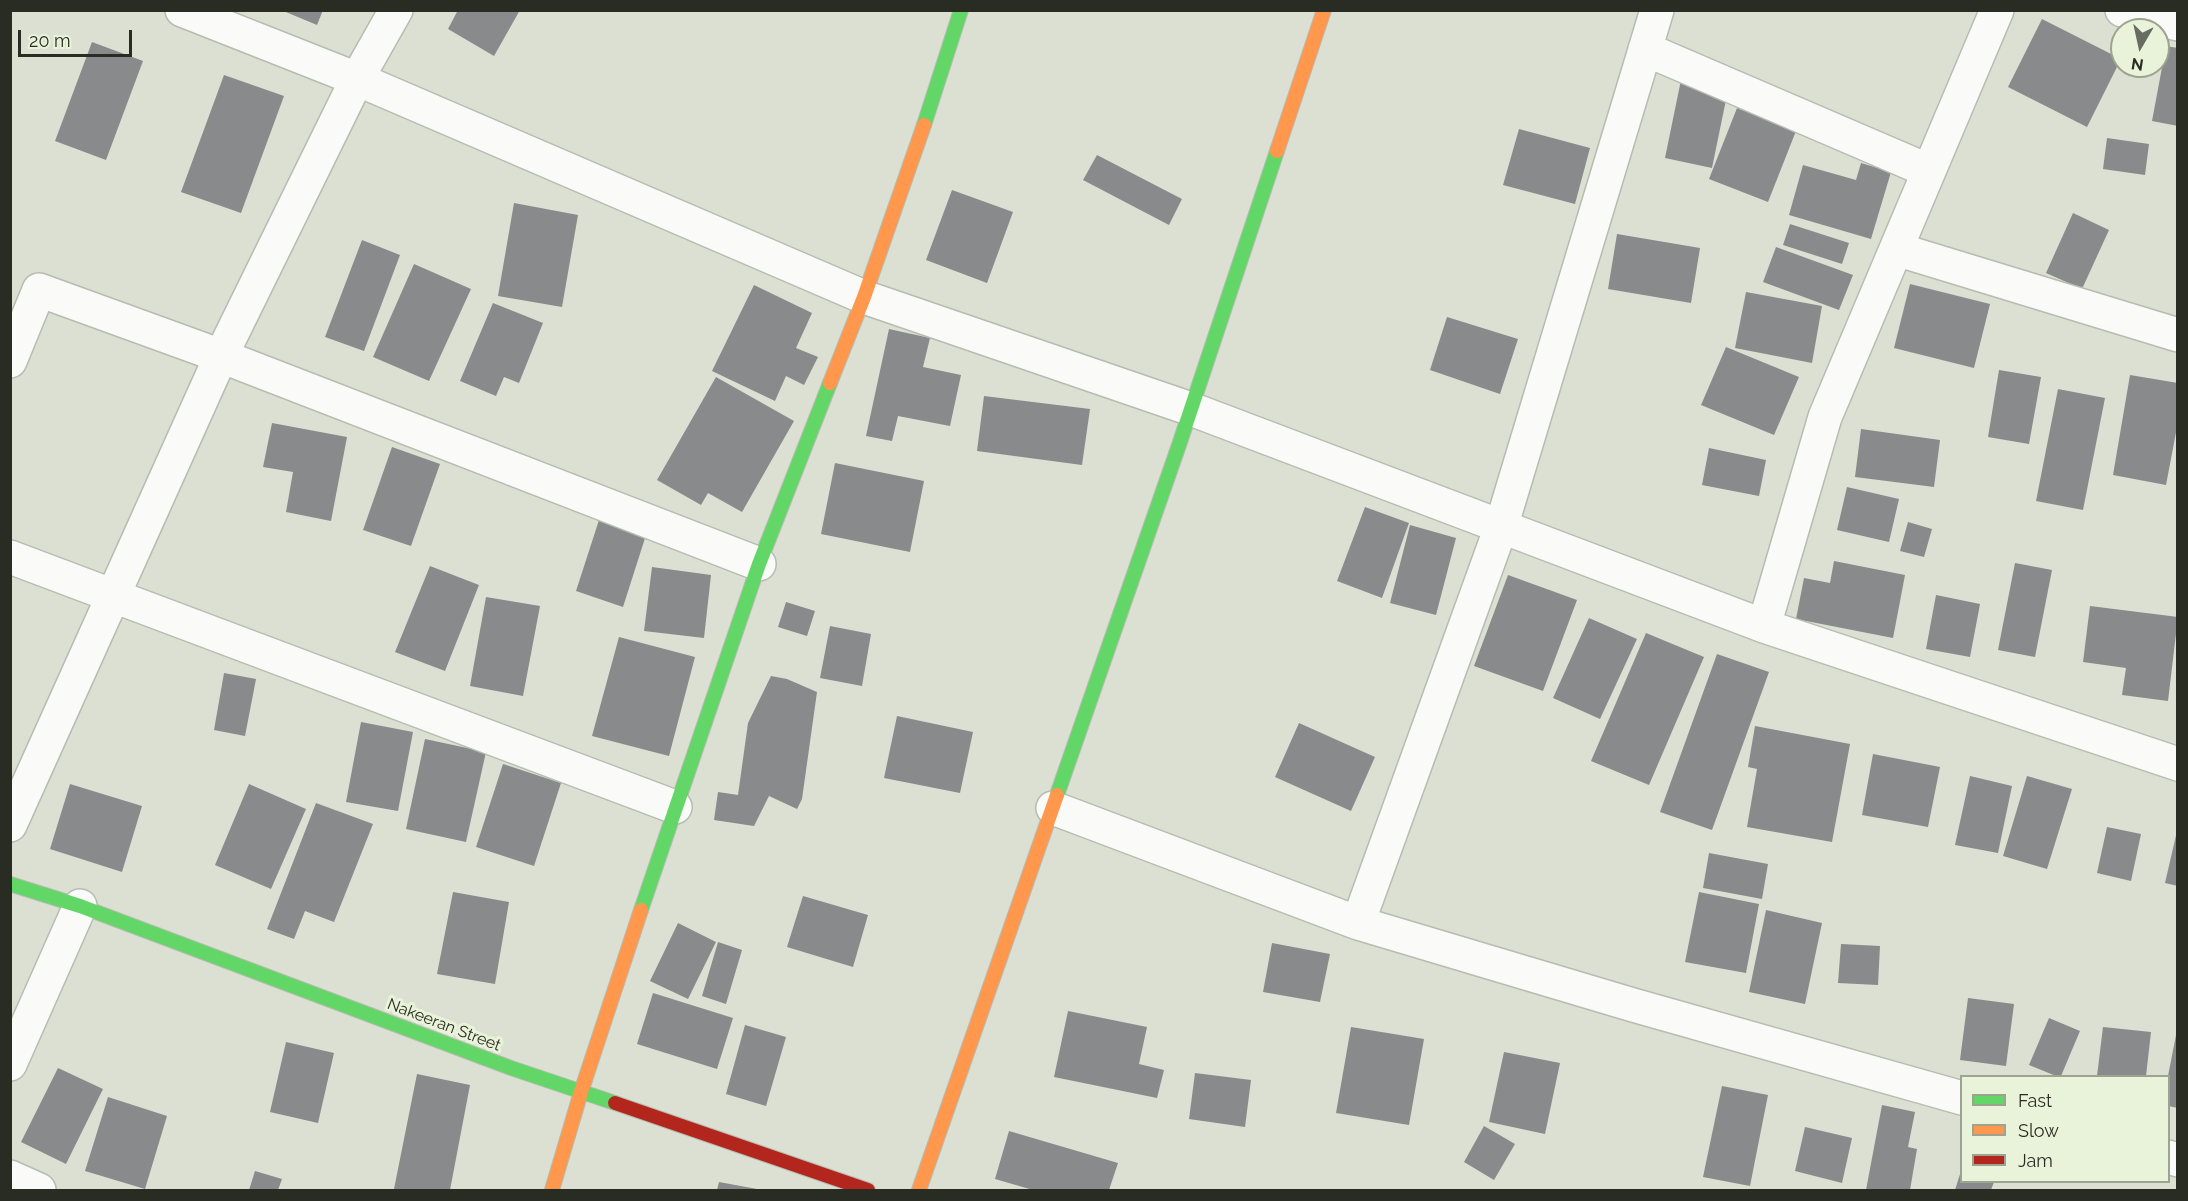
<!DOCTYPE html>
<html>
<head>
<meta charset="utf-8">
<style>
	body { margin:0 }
	#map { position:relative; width:2188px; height:1201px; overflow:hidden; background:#dbe0d3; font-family:Raleway,sans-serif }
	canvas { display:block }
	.frame { position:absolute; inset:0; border:12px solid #282c22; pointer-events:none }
	.legend { position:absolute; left:1960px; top:1075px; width:210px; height:108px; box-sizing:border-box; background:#e9f3da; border:2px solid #9ca390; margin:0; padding:8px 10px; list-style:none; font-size:18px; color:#282c22 }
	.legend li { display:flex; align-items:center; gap:12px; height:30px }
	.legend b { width:30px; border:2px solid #9ca390 }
	.north { position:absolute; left:2110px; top:18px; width:60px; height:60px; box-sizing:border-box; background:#e9f3da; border:2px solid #9ca390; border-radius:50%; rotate:189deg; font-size:16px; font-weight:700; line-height:24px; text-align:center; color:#282c22 }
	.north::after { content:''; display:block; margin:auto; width:21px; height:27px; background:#676b60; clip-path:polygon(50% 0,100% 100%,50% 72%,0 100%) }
	.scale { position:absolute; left:18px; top:30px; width:114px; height:27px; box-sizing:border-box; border:3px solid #282c22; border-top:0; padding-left:8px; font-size:18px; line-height:21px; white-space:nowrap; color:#282c22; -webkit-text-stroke:4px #e9f3da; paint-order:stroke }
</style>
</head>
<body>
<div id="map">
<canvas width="2188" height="1201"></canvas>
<div class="frame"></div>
<ul class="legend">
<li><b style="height:8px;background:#63d668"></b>Fast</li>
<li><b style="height:8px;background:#ff974d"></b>Slow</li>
<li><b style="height:8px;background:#b3261e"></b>Jam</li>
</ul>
<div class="north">N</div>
<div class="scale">20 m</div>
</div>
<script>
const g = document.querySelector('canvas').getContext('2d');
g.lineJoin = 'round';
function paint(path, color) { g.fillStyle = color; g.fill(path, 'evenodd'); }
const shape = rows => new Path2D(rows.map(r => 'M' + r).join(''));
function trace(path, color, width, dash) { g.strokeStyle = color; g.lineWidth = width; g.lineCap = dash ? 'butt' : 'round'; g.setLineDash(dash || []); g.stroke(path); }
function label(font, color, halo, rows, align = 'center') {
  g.font = font + ' Raleway,sans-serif'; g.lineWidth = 6; g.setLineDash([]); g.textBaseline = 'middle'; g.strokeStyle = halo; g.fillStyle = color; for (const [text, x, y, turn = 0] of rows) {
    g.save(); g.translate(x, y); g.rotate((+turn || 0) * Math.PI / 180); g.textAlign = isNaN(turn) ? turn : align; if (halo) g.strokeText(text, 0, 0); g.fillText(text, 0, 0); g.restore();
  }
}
const building = shape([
	[281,10,323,10,317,25],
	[458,10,520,10,494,56,448,29],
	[2042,19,2121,59,2087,127,2008,87],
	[92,42,143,61,106,160,55,141],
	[2166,46,2178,48,2178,126,2152,121],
	[224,75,284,96,241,213,181,192],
	[1681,80,1728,90,1712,168,1665,158],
	[1737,108,1796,131,1768,202,1709,179],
	[1519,129,1590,148,1575,204,1503,185],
	[2107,138,2149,144,2145,175,2103,169],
	[1097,155,1182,199,1169,225,1083,180],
	[1861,163,1891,172,1871,239,1789,215,1803,165,1856,180],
	[952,190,1013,212,987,283,926,260],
	[514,203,578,215,562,307,498,296],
	[2073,213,2109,230,2082,289,2046,273],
	[1790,224,1849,243,1842,264,1783,245],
	[1617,234,1700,248,1691,303,1608,289],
	[362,240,400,255,364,351,325,337],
	[1776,247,1853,275,1839,310,1763,282],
	[414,264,471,289,429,381,373,357],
	[1910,284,1990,304,1974,368,1894,348],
	[754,285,812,313,796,348,818,357,804,385,786,376,775,401,712,371],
	[1746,292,1822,306,1812,363,1735,348],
	[493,303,543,323,519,383,504,377,496,396,460,381],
	[1447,317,1518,339,1500,394,1430,370],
	[889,329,930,338,923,367,961,375,950,426,898,416,892,441,866,436],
	[1726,347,1799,377,1774,435,1701,405],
	[1999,370,2041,377,2029,444,1988,437],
	[2130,375,2178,383,2178,422,2166,485,2113,475],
	[716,377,794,421,742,512,708,493,701,505,657,480],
	[2058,389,2105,398,2083,510,2036,501],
	[984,396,1090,409,1082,465,977,451],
	[272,423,347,437,331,521,286,512,293,472,263,467],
	[1861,429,1940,440,1934,487,1855,477],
	[392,447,440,464,411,546,363,530],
	[1709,448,1766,460,1759,496,1702,485],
	[835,463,924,481,910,552,821,534],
	[1847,487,1899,499,1889,542,1837,530],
	[1365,507,1409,523,1382,598,1337,581],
	[599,520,646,535,623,607,576,591],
	[1908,522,1932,529,1924,557,1900,551],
	[1410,525,1456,538,1436,615,1390,603],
	[1834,561,1905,575,1893,638,1796,619,1804,578,1830,583],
	[2015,563,2052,570,2035,657,1998,650],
	[430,566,479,585,445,671,395,652],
	[652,567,711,575,704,638,644,631],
	[1508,575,1577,600,1543,691,1474,666],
	[1936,595,1980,604,1970,657,1926,649],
	[486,597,540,606,523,696,470,686],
	[786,602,815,611,807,636,778,627],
	[2090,606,2178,617,2168,701,2122,695,2126,668,2083,662],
	[1589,618,1637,639,1600,719,1553,698],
	[830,626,871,634,862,686,820,678],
	[1646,633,1704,657,1649,785,1591,761],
	[619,637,695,657,669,756,592,736],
	[1717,654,1769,672,1712,830,1660,812],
	[224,673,256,679,245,736,214,730],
	[771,676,787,679,817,692,802,799,797,809,769,796,754,826,714,820,718,792,738,795,748,723],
	[897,716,973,732,960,793,884,778],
	[361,722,413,732,398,811,346,802],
	[1299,723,1375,757,1351,811,1275,777],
	[1755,726,1850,744,1832,842,1747,827,1757,769,1748,767],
	[425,739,486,752,466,842,406,829],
	[1873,754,1940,767,1928,827,1862,815],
	[503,764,561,783,534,866,476,847],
	[1970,776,2012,786,1998,853,1955,845],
	[2027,776,2072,789,2047,869,2003,856],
	[70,784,142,806,122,872,50,849],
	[249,784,306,809,271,889,215,865],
	[316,803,373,824,334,922,305,911,294,939,267,929],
	[2107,827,2141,834,2131,881,2097,873],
	[2177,831,2178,831,2178,886,2165,883],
	[1709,853,1768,864,1762,899,1703,888],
	[453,892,509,902,495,984,437,974],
	[1699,892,1759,904,1746,973,1685,962],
	[803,896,868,915,853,967,787,947],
	[1766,910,1822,923,1805,1004,1749,992],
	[678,923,716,942,688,999,650,981],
	[718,942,742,950,726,1004,702,996],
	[1272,943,1330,954,1320,1002,1263,992],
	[1841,944,1880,946,1878,985,1838,983],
	[653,993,733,1018,717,1069,637,1044],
	[1968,998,2014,1004,2006,1066,1960,1060],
	[1068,1011,1147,1027,1139,1064,1164,1070,1157,1098,1054,1077],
	[2049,1018,2080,1031,2061,1076,2056,1076,2029,1065],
	[745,1025,786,1037,766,1106,726,1094],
	[1351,1027,1424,1039,1409,1125,1336,1113],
	[2103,1027,2151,1032,2146,1076,2097,1076],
	[2176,1035,2178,1035,2178,1108,2168,1106,2168,1076],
	[286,1042,334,1053,318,1123,270,1112],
	[1504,1052,1560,1063,1545,1134,1489,1122],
	[58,1068,103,1089,66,1164,21,1142],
	[1195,1073,1251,1080,1245,1127,1189,1119],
	[417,1074,470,1085,450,1190,394,1189],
	[1722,1086,1768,1095,1750,1186,1703,1177],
	[108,1097,167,1116,145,1189,85,1171],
	[1882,1105,1915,1112,1908,1147,1917,1149,1910,1190,1866,1190],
	[1484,1126,1515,1144,1494,1180,1464,1162],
	[1805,1127,1852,1138,1842,1183,1795,1171],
	[1009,1131,1118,1163,1109,1190,1033,1190,995,1179],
	[255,1171,282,1179,278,1190,249,1190],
	[1961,1171,1962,1182,1994,1182,1991,1190,1955,1190],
	[719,1182,757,1189,757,1190,717,1190]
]);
const street = shape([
	[182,10,357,79,864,297,1191,409,1764,626,2178,764],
	[2122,10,2178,24],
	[1645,49,1929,171],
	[1896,249,2178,335],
	[10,361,39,290,221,356,759,564],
	[10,557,675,807],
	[1764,626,1825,417,1997,10],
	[1053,808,1358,923,1633,1005,1962,1098],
	[10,825,221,356,357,79,396,10],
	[1358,923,1501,527,1657,10],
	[10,1064,80,906],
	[2168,1157,2178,1160],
	[10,1177,39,1190]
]);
const fast = shape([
	[924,125,961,10],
	[1057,795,1179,445,1277,151],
	[10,884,80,906,511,1068,615,1103],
	[641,910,759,564,830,383]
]);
const slow = shape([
	[1277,151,1324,10],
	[830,383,864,297,924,125],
	[552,1190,581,1092,641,910],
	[919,1190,1057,795]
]);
const jam = shape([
	[615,1103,868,1190]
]);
const streetNames = [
	["Nakeeran Street",444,1025,21]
];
paint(building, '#898a8c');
trace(street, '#b7bcb1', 36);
trace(fast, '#b7bcb1', 16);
trace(slow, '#b7bcb1', 16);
trace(jam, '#b7bcb1', 16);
trace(street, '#fafaf8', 33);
trace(fast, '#63d668', 14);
trace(slow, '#ff974d', 14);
trace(jam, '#b3261e', 14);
label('16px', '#282c22', '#e9f3da', streetNames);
</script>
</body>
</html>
